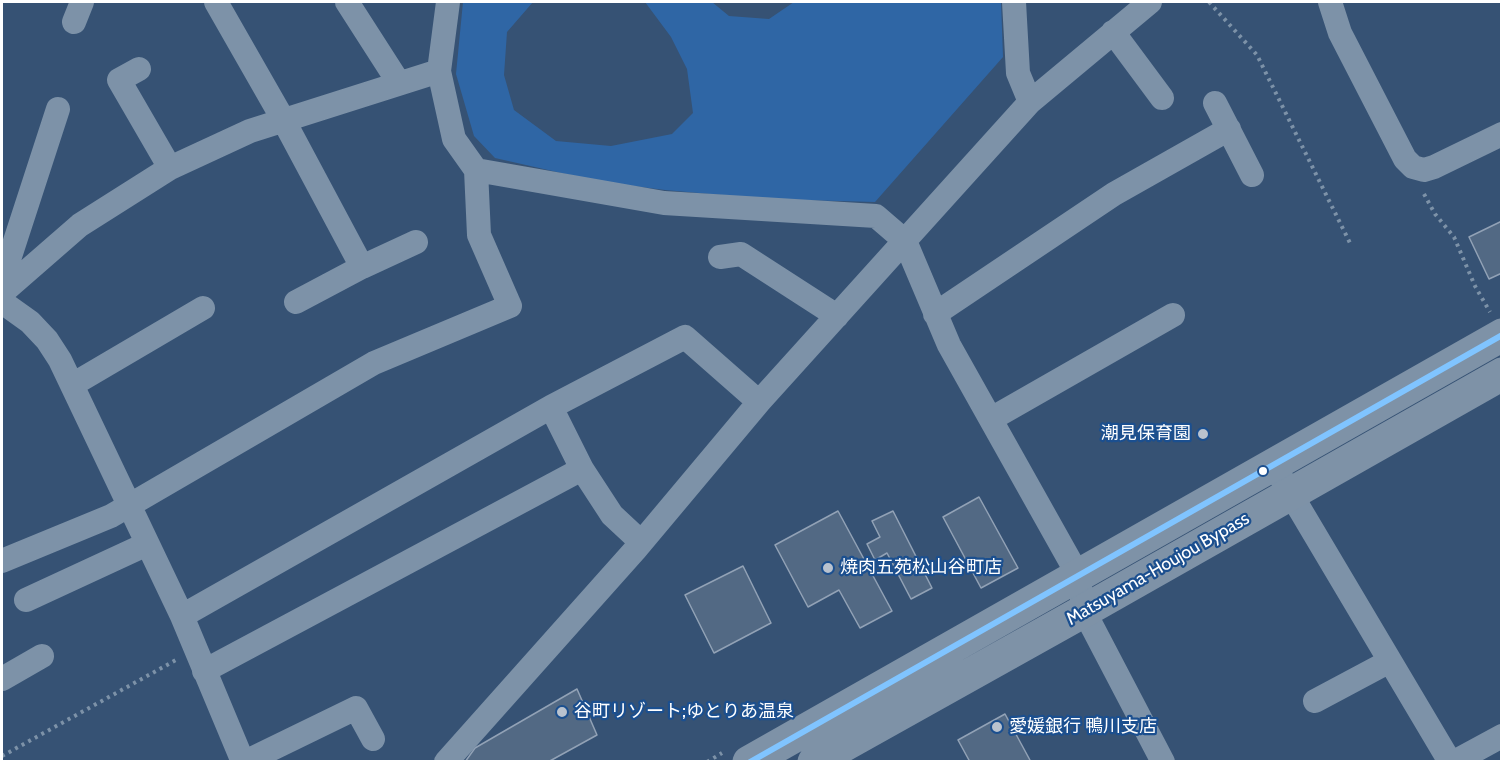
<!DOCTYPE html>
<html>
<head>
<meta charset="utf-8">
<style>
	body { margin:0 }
	#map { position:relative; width:1503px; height:763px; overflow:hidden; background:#365274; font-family:Cabin,sans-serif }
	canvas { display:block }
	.frame { position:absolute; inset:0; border:3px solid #fff; pointer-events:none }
</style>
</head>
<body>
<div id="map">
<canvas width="1503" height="763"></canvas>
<div class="frame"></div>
</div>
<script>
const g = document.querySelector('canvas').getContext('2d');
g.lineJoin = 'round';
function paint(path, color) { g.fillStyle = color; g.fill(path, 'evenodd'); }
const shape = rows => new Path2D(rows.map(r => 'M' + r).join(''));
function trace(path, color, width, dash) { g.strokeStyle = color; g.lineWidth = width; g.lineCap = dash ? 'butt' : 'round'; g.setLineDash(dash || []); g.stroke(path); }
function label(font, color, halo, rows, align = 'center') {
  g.font = font + ' Cabin,"Noto Sans JP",sans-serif'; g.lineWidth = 4.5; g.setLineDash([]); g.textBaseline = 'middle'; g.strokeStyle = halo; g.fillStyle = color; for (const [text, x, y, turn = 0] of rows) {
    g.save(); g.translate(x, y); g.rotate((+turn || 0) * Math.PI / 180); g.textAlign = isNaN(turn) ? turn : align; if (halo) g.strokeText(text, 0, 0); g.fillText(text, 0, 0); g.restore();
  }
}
const green = shape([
	[463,2,533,2,507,32,504,75,514,110,556,141,611,146,672,134,693,113,687,69,671,37,645,2,712,2,729,16,769,19,794,2,1001,2,1003,57,875,202,766,199,665,190,601,182,495,158,474,136,456,74]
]);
const building = shape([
	[1502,221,1502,273,1489,279,1469,237,1502,221],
	[979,497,1018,568,981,588,943,517,979,497],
	[838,511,892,611,860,628,839,590,808,607,775,545,838,511],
	[893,511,932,588,911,599,887,553,875,560,867,544,880,537,872,521,893,511],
	[743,566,771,623,714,653,685,595,743,566],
	[577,689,597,735,548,762,465,762,475,748,577,689],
	[1005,714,1031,762,970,762,958,740,1005,714]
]);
const path = shape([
	[1209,2,1257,55,1350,243],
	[1424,194,1435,214,1454,237,1475,286,1490,312],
	[2,756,176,660],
	[707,762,722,753]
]);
const minor = shape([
	[216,2,284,121,362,267],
	[347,2,399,83],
	[1014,2,1018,73,1030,102],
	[1330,2,1340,33,1405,159,1413,167,1424,170,1434,167,1502,134],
	[74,22,82,2],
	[1113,32,1162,98],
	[139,69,119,80,170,168],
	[439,71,448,2],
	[1215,103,1252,175],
	[720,257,741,254,837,316],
	[2,281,58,109],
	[2,293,80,225,170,168,250,131,439,71,454,139,476,170,664,203,876,216,905,241,949,345,1078,575,1084,611,1163,762],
	[2,302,30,322,47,340,60,360,182,616,243,762],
	[296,302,362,267,416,242],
	[935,314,1114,194,1229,129],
	[72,385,203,308],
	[551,407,582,469,612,515,641,542],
	[991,419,1173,315],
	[1273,464,1450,762],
	[2,561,111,516,374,363,510,306,479,235,476,170],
	[26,600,147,544],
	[182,616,551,407,685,337,759,402],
	[204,671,582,469],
	[2,679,42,656],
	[1315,701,1390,661],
	[245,762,356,708,373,739],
	[446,762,635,550,759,402,1030,102,1150,2],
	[1454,762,1502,736]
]);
const highway = shape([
	[749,762,1502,335],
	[814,762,1084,611,1502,374]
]);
const bus1 = shape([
	[750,762,1502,335]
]);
const markers = [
	[1203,434,6,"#b9c2ce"],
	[1263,471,5,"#fff"],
	[828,568,6,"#b9c2ce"],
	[562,712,6,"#b9c2ce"],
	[997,727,6,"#b9c2ce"]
];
const poiNames = [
	["潮見保育園",1191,434,"right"],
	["焼肉五苑松山谷町店",840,568],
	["谷町リゾート;ゆとりあ温泉",574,712],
	["愛媛銀行 鴨川支店",1009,727]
];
const streetNames = [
	["Matsuyama-Houjou Bypass",1158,569,-30]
];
paint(green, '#2f66a5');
paint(building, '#526984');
trace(building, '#92a2b6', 1.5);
trace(path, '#7d92a8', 4, [3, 4.5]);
trace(minor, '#7d92a8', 24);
trace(highway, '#7e92a7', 33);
trace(bus1, '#80c4ff', 6);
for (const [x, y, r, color] of markers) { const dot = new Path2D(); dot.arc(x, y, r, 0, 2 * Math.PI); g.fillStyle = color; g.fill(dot); trace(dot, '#1b4f8f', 2); }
label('18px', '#fff', '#1b4f8f', poiNames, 'left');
label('18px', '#fff', '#1b4f8f', streetNames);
</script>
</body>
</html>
